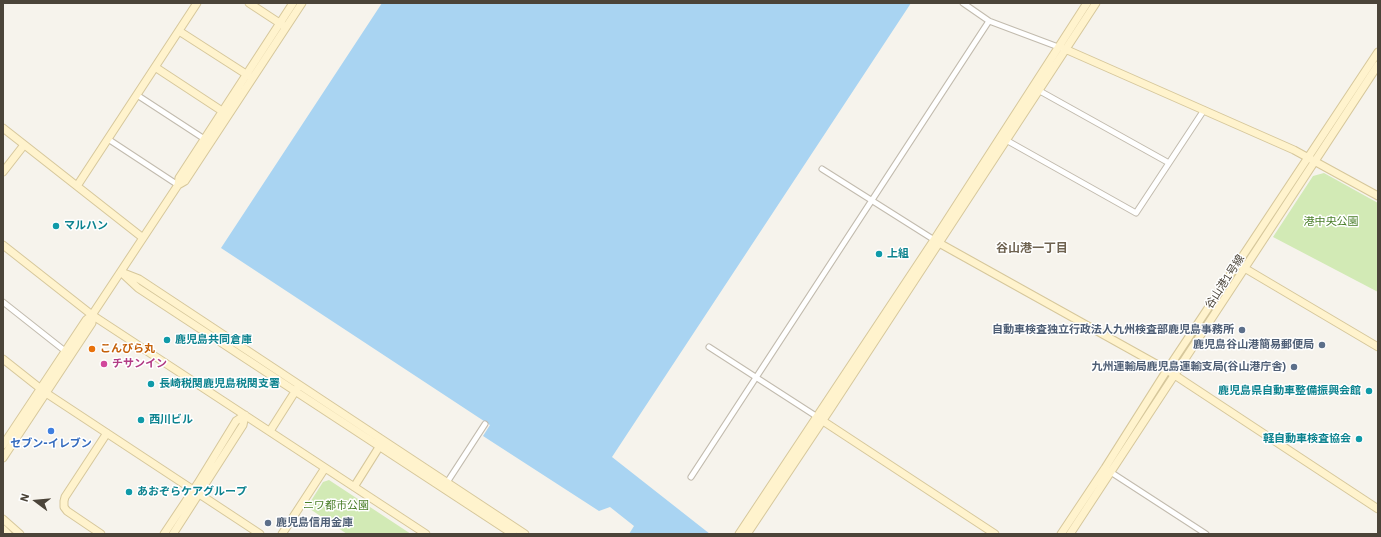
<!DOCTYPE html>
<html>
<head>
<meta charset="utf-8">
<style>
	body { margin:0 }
	#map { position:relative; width:1381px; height:537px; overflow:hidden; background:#f6f3ec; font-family:"IBM Plex Sans",sans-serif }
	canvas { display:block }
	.frame { position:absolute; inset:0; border:4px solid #4b4439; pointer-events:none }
	.north { position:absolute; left:16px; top:481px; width:40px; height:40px; -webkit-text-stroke:3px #fff; paint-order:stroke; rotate:286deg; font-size:11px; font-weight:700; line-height:16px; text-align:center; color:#4b4439 }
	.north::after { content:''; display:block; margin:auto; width:14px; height:18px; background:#4b4439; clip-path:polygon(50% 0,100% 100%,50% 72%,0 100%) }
</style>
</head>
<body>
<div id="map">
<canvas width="1381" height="537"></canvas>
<div class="frame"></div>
<div class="north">N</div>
</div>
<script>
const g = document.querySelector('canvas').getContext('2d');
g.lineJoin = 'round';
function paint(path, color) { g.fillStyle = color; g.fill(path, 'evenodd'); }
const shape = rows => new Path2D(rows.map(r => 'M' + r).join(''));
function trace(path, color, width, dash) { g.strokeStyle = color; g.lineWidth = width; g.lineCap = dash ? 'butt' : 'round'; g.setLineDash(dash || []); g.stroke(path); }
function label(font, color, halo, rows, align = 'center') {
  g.font = font + ' "IBM Plex Sans","Noto Sans JP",sans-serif'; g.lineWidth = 3; g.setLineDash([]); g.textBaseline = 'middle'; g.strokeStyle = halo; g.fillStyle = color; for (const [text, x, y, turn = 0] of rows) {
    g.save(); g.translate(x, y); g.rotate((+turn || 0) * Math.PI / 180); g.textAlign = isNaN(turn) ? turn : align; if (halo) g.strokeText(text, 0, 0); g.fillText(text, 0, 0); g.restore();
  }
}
const green = shape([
	[1324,173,1378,203,1378,292,1273,237,1313,176],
	[329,480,411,534,347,534,310,509,309,504,323,482]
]);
const water = shape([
	[382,3,911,3,612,457,710,534,629,534,634,526,610,507,599,511,483,436,490,425,221,248]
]);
const street = shape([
	[963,3,989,21,1061,48],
	[1038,90,1169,163],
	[137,95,206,140],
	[108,139,178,185],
	[1006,140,1136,213,1204,110],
	[822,169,936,241],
	[3,302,65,351],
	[709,347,819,418],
	[1109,471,1206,534],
	[691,477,989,21],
	[446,484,485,424]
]);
const secondary = shape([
	[249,3,284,26],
	[179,31,249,76],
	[1065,49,1294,150,1378,196],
	[155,67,225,113],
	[3,128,143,238],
	[3,172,24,145],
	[178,185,179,178,293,3],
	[77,186,197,3],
	[939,243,1167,370,1378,509],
	[3,245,92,315,426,534],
	[1241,266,1378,347],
	[121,272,139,279,525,534],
	[124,275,138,288,513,534],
	[3,359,46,393,260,534],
	[823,421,995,534],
	[270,431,298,387],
	[3,445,86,320,92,315,178,185,185,181,302,3],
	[3,458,92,323,92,315],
	[354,487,381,444],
	[3,519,20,534],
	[3,529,8,534],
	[101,534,67,511,64,507,64,501,65,497,107,433],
	[164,534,198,483,236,421,245,415],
	[173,534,243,425,245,415],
	[282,534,325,468],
	[739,534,934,240,1087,3],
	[747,534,831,408,1096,3],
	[1061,534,1105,468,1167,370,1378,52],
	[1070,534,1378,65]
]);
const markers = [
	[56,226,4,"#0f9aa8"],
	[879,254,4,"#0f9aa8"],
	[1242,330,4,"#5c6f8a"],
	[167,340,4,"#0f9aa8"],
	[1322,345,4,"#5c6f8a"],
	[92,349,4,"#e8710a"],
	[104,364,4,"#d1479c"],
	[1294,367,4,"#5c6f8a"],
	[151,384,4,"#0f9aa8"],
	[1369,391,4,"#0f9aa8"],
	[141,420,4,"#0f9aa8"],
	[51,431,4,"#3f7fe0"],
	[1359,439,4,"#0f9aa8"],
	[129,492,4,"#0f9aa8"],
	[268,523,4,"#5c6f8a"]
];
const parkNames = [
	["港中央公園",1331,222],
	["ニワ都市公園",336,506]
];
const cultureNames = [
	["マルハン",64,226],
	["上組",887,254],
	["鹿児島共同倉庫",175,340],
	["長崎税関鹿児島税関支署",159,384],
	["鹿児島県自動車整備振興会館",1361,391,"right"],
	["西川ビル",149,420],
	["軽自動車検査協会",1351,439,"right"],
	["あおぞらケアグループ",137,492]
];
const streetNames = [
	["谷山港1号線",1225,282,-57]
];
const serviceNames = [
	["自動車検査独立行政法人九州検査部鹿児島事務所",1234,330],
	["鹿児島谷山港簡易郵便局",1314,345],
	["九州運輸局鹿児島運輸支局(谷山港庁舎)",1286,367],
	["鹿児島信用金庫",276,523,"left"]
];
const foodNames = [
	["こんぴら丸",100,349]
];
const hotelNames = [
	["チサンイン",112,364]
];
const shopNames = [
	["セブン-イレブン",51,444]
];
const neighbourhoodNames = [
	["谷山港一丁目",1032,249]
];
paint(green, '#d2eab5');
paint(water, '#a9d4f2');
trace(street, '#c2bbae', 7);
trace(secondary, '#d6c79b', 9);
trace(street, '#fff', 5);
trace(secondary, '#fff3cd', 7);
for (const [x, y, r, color] of markers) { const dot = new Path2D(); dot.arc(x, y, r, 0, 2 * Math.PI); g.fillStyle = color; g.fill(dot); trace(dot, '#fff', 1.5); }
label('11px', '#4a7f2a', '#fff', parkNames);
label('bold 11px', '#0d838f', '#fff', cultureNames, 'left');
label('11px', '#4b4439', '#fff', streetNames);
label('bold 11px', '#4e5e75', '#fff', serviceNames, 'right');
label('bold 11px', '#c56008', '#fff', foodNames, 'left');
label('bold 11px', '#b23c85', '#fff', hotelNames, 'left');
label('bold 11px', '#366cbe', '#fff', shopNames);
label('bold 12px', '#6e6250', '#fff', neighbourhoodNames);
</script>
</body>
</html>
